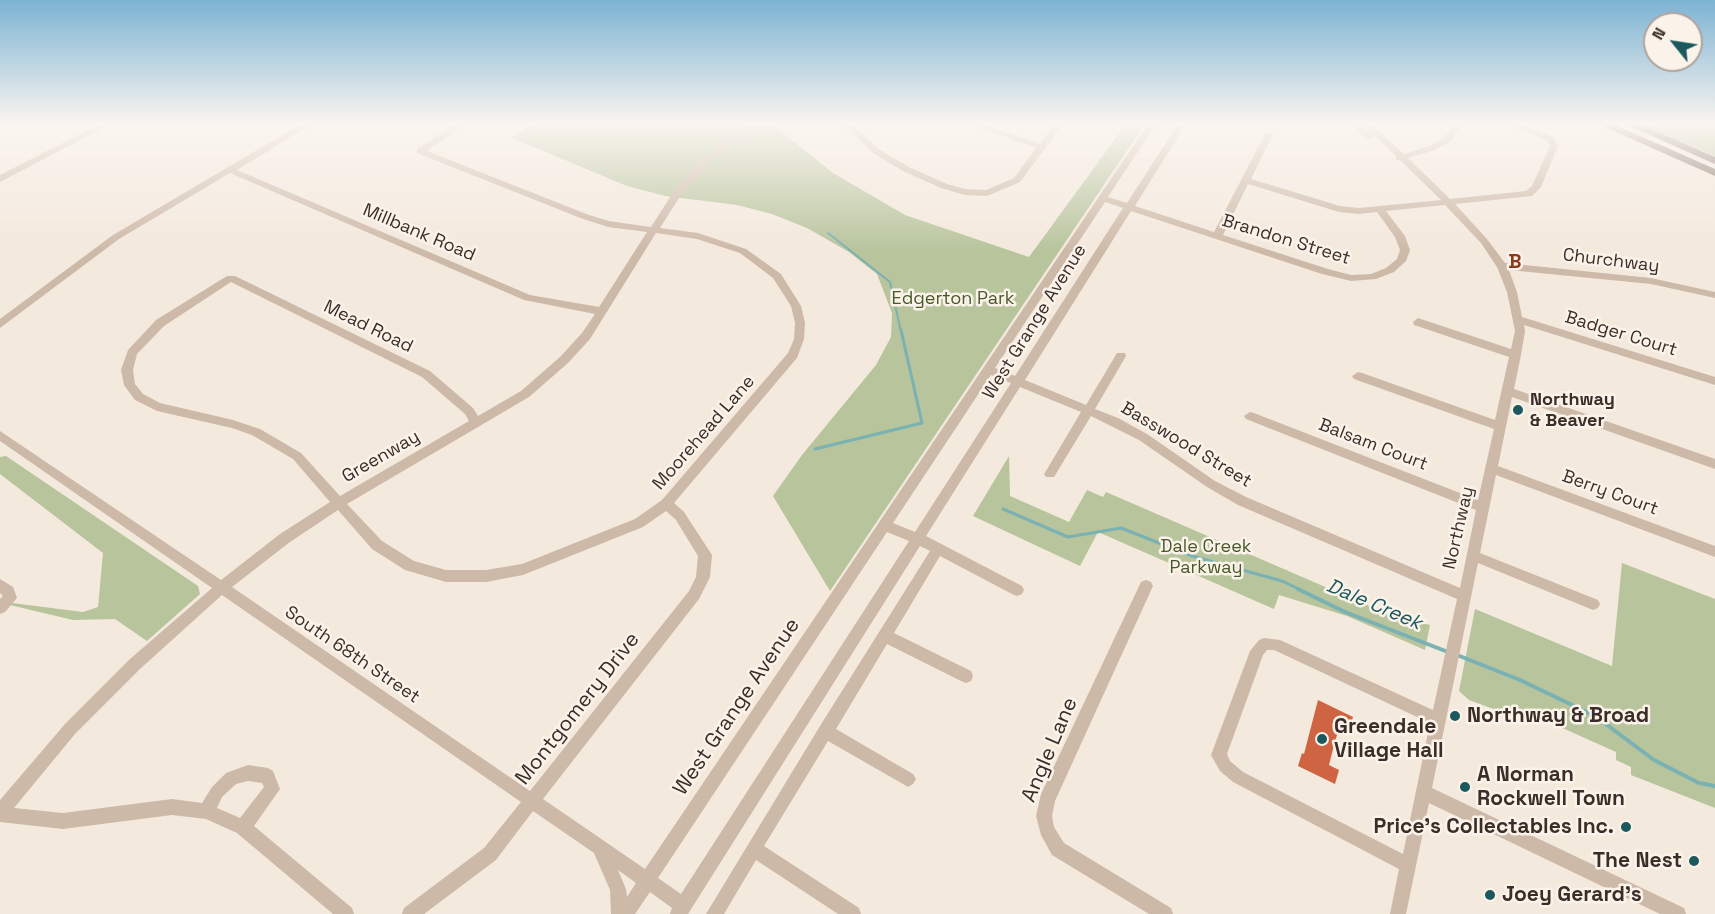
<!DOCTYPE html>
<html>
<head>
<meta charset="utf-8">
<style>
	body { margin:0 }
	#map { position:relative; width:1715px; height:914px; overflow:hidden; background:#f4e9dd; font-family:"Space Grotesk",sans-serif }
	canvas { display:block }
	.north { position:absolute; left:1643px; top:12px; width:60px; height:60px; box-sizing:border-box; background:#fbf3ea; border:2px solid #aea49d; border-radius:50%; rotate:300deg; font-size:16px; font-weight:700; line-height:24px; text-align:center; color:#3a2e29 }
	.north::after { content:''; display:block; margin:auto; width:21px; height:27px; background:#1b595e; clip-path:polygon(50% 0,100% 100%,50% 72%,0 100%) }
</style>
</head>
<body>
<div id="map">
<canvas width="1715" height="914"></canvas>
<div class="north">N</div>
</div>
<script>
const g = document.querySelector('canvas').getContext('2d');
g.lineJoin = 'round';
function paint(path, color) { g.fillStyle = color; g.fill(path, 'evenodd'); }
const shape = rows => new Path2D(rows.map(r => 'M' + r).join(''));
function trace(path, color, width, dash) { g.strokeStyle = color; g.lineWidth = width; g.lineCap = dash ? 'butt' : 'round'; g.setLineDash(dash || []); g.stroke(path); }
function label(font, color, halo, rows, align = 'center') {
  g.font = font + ' "Space Grotesk",sans-serif'; g.lineWidth = 5; g.setLineDash([]); g.textBaseline = 'middle'; g.strokeStyle = halo; g.fillStyle = color; for (const [text, x, y, turn = 0] of rows) {
    g.save(); g.translate(x, y); g.rotate((+turn || 0) * Math.PI / 180); g.textAlign = isNaN(turn) ? turn : align; if (halo) g.strokeText(text, 0, 0); g.fillText(text, 0, 0); g.restore();
  }
}
const green = shape([
	[531,124,772,124,833,173,905,215,1029,257,1126,124,1145,124,830,591,773,496,802,455,876,365,891,337,892,313,877,274,849,252,807,228,772,214,737,205,665,196,627,186,512,138],
	[1640,124,1715,124,1715,157,1715,156],
	[6,456,198,586,200,594,147,641,115,619,73,620,10,605,12,603,83,612,98,607,103,553,0,474,0,457],
	[1009,456,1010,496,1069,522,1087,490,1103,497,1106,492,1390,615,1430,625,1425,650,1347,616,1279,595,1274,609,1098,532,1080,566,973,516],
	[1622,563,1715,599,1715,808,1631,775,1631,767,1616,760,1616,752,1520,709,1518,718,1469,700,1459,691,1475,609,1612,666]
]);
const streamFar2 = shape([
	[828,233,890,282,901,332]
]);
const streamFar1 = shape([
	[815,449,922,423,901,330],
	[1003,509,1068,537,1121,528,1192,556,1282,581,1301,590]
]);
const stream = shape([
	[1298,589,1345,612,1448,652],
	[1457,655,1520,680,1595,716,1654,760,1699,783,1715,786]
]);
const building = shape([
	[1318,700,1353,717,1350,729,1340,725,1334,745,1329,765,1339,770,1335,784,1298,766,1302,753,1304,754]
]);
const minor = shape([
	[100,124,111,124,0,182,0,175,100,124],
	[301,124,312,124,237,170,530,295,599,307,647,232,608,227,583,219,417,153,417,149,455,124,465,124,427,151,589,215,609,221,651,227,674,191,704,158,741,130,753,124,765,124,747,134,710,162,681,195,660,228,698,233,746,249,781,274,801,306,805,323,804,339,797,358,674,503,684,512,712,555,710,577,699,599,543,799,645,869,1148,124,1156,124,1108,197,1127,203,1178,124,1186,124,1135,206,1214,232,1266,132,1273,134,1251,179,1340,206,1359,208,1441,200,1400,160,1396,160,1396,156,1362,124,1371,124,1404,154,1429,146,1444,138,1454,124,1463,124,1450,142,1435,150,1408,158,1450,199,1526,191,1532,186,1550,146,1547,141,1509,124,1521,124,1553,137,1558,146,1541,187,1532,196,1455,204,1487,239,1505,263,1651,278,1715,292,1715,298,1651,284,1509,270,1517,292,1522,317,1715,377,1715,385,1524,325,1525,331,1521,355,1514,389,1715,459,1715,469,1512,397,1498,466,1715,546,1715,557,1496,475,1480,553,1598,600,1600,604,1598,608,1593,610,1478,563,1432,788,1684,908,1686,914,1660,914,1429,803,1406,914,1390,914,1399,869,1233,782,1220,771,1211,755,1250,651,1259,640,1264,638,1280,640,1433,710,1457,599,1238,505,1207,487,1139,440,1091,416,1054,477,1046,477,1044,474,1046,471,1081,412,1020,387,926,536,1022,586,1024,590,1022,594,1017,596,1012,594,940,556,894,633,971,671,973,676,971,681,966,683,961,681,887,644,836,729,913,774,916,779,913,784,908,787,903,784,828,741,764,846,859,908,861,914,838,914,756,860,724,914,706,914,820,726,930,551,920,546,688,914,670,914,672,908,650,892,635,914,611,914,610,890,594,853,533,811,496,860,424,914,402,914,404,908,484,848,521,802,222,595,140,669,75,734,14,808,63,813,172,799,202,803,212,787,226,773,248,765,268,768,273,771,280,789,254,826,352,908,354,914,333,914,237,833,206,819,172,815,63,829,0,822,0,800,65,724,130,659,212,588,0,441,0,431,221,580,280,534,330,502,293,459,252,435,232,428,157,411,135,400,124,385,121,370,128,350,156,320,227,276,235,276,430,371,473,408,478,416,521,391,560,357,582,333,595,314,524,300,230,173,119,239,0,328,0,319,113,235,301,124],
	[1248,184,1339,212,1359,214,1377,212,1395,237,1400,250,1397,259,1386,268,1371,274,1351,275,1328,269,1223,235,1248,184],
	[1105,202,1123,208,1015,376,995,368,1105,202],
	[1445,205,1481,243,1497,267,1507,292,1515,331,1511,349,1418,318,1413,322,1414,325,1509,357,1495,420,1362,373,1358,372,1352,376,1354,379,1494,429,1478,500,1254,413,1250,412,1244,416,1246,419,1476,510,1460,588,1246,497,1215,481,1147,434,1118,418,1095,409,1126,356,1125,353,1117,353,1086,405,1025,380,1131,211,1322,274,1351,281,1376,279,1394,272,1406,261,1410,250,1405,236,1386,211,1445,205],
	[656,233,697,239,740,253,773,278,791,306,795,323,794,339,788,353,662,500,635,519,522,564,486,570,446,570,414,561,382,541,347,504,529,397,568,363,590,339,656,233],
	[231,282,422,377,465,414,469,421,340,496,301,453,260,429,233,420,160,403,143,394,135,384,133,370,137,354,164,326,231,282],
	[991,375,1011,383,915,532,893,523,991,375],
	[338,510,372,549,405,570,446,582,486,582,523,575,643,527,666,511,676,520,698,556,696,577,689,591,530,791,232,587,290,542,338,510],
	[887,532,909,541,681,894,658,878,887,532],
	[1267,650,1274,650,1430,723,1403,854,1243,772,1230,761,1227,754,1263,655,1267,650],
	[248,781,262,783,264,787,240,818,217,808,222,797,236,784,248,781],
	[618,870,636,883,627,897,626,889,618,870],
	[843,124,852,124,880,150,909,167,947,184,965,189,986,190,1014,178,1036,148,970,124,983,124,1040,144,1054,124,1063,124,1020,182,987,196,965,195,941,188,903,171,874,154,843,124],
	[1350,124,1360,124,1374,137,1367,139,1350,124],
	[0,579,13,587,17,598,5,612,0,614,0,599,3,596,0,593,0,579],
	[1146,580,1151,582,1153,586,1055,801,1052,816,1054,827,1064,843,1171,908,1173,914,1149,914,1052,855,1041,835,1036,816,1041,794,1141,582,1146,580]
]);
const major = shape([
	[1598,124,1613,124,1715,169,1715,176,1598,124],
	[1625,124,1640,124,1715,157,1715,164,1625,124]
]);
const markers = [
	[1518,410,6,"#1b595e"],
	[1455,716,6,"#1b595e"],
	[1322,739,6,"#1b595e"],
	[1465,787,6,"#1b595e"],
	[1626,827,6,"#1b595e"],
	[1694,861,6,"#1b595e"],
	[1490,895,6,"#1b595e"]
];
const streetNames = [
	["Millbank Road",419,233,23],
	["Brandon Street",1286,240,17],
	["Churchway",1611,261,7],
	["West Grange Avenue",1035,322,-58],
	["Mead Road",368,327,26],
	["Badger Court",1621,334,17],
	["Moorehead Lane",704,433,-49],
	["Basswood Street",1186,445,31],
	["Balsam Court",1373,445,21],
	["Greenway",381,457,-30],
	["Berry Court",1610,493,20],
	["Northway",1459,528,-77],
	["South 68th Street",352,655,34]
];
const parkNames = [
	["Edgerton Park",953,299],
	["Dale Creek",1206,547],
	["Parkway",1206,568]
];
const poiNames = [
	["Northway",1530,400],
	["& Beaver",1530,421]
];
const neighbourhoodNames = [
	["B",1515,263]
];
const waterNames = [
	["Dale Creek",1374,605,23]
];
const nearStreetnames = [
	["West Grange Avenue",737,707,-56],
	["Montgomery Drive",578,709,-52],
	["Angle Lane",1050,750,-67]
];
const nearPoinames = [
	["Northway & Broad",1467,716],
	["Greendale",1334,727],
	["Village Hall",1334,751],
	["A Norman",1477,775],
	["Rockwell Town",1477,799],
	["Price's Collectables Inc.",1614,827,"right"],
	["The Nest",1682,861,"right"],
	["Joey Gerard's",1502,895]
];
paint(green, '#b7c49c');
trace(streamFar2, '#7ab1b3', 2);
trace(streamFar1, '#7ab1b3', 3);
trace(stream, '#7ab1b3', 4);
paint(building, '#ce6441');
paint(minor, '#cdb9a8');
paint(major, '#7c6559');
const sky = g.createLinearGradient(0, 0, 0, 252);
sky.addColorStop(0, '#7cb3d3');
sky.addColorStop(0.49, '#faf5f0');
sky.addColorStop(1, '#faf5f000');
g.fillStyle = sky;
g.fillRect(0, 0, 1715, 252);
for (const [x, y, r, color] of markers) { const dot = new Path2D(); dot.arc(x, y, r, 0, 2 * Math.PI); g.fillStyle = color; g.fill(dot); trace(dot, '#fbf3ea', 2); }
label('18px', '#3a2e29', '#fbf3ea', streetNames);
label('18px', '#485a2a', '#fbf3ea', parkNames);
label('bold 18px', '#3a2e29', '#fbf3ea', poiNames, 'left');
label('bold 20px', '#8e381c', '#fbf3ea', neighbourhoodNames);
label('italic 20px', '#1b595e', '#fbf3ea', waterNames);
label('21px', '#3a2e29', '#fbf3ea', nearStreetnames);
label('bold 21px', '#3a2e29', '#fbf3ea', nearPoinames, 'left');
</script>
</body>
</html>
